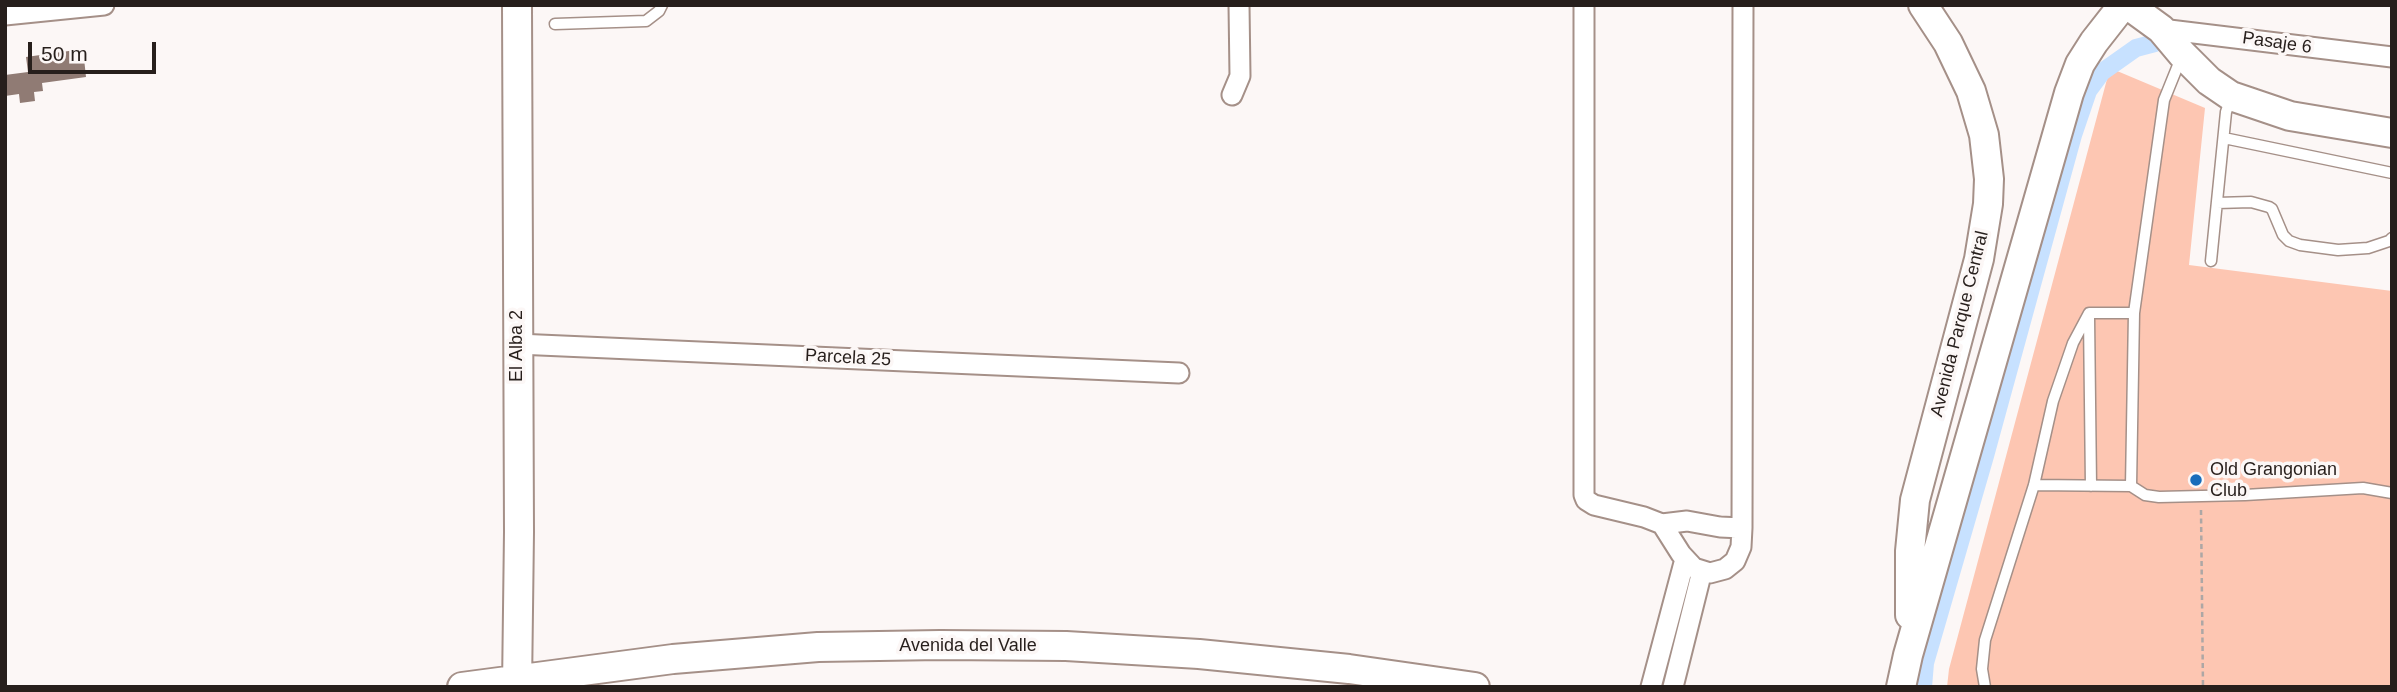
<!DOCTYPE html>
<html>
<head>
<meta charset="utf-8">
<style>
	body { margin:0 }
	#map { position:relative; width:2397px; height:692px; overflow:hidden; background:#fcf7f6; font-family:Arial,sans-serif }
	canvas { display:block }
	.frame { position:absolute; inset:0; border:7px solid #271f1c; pointer-events:none }
	.scale { position:absolute; left:28px; top:42px; width:128px; height:32px; box-sizing:border-box; border:4px solid #271f1c; border-top:0; padding-left:9px; font-size:21px; line-height:24px; white-space:nowrap; color:#271f1c; -webkit-text-stroke:5px #fcf7f6; paint-order:stroke }
</style>
</head>
<body>
<div id="map">
<canvas width="2397" height="692"></canvas>
<div class="frame"></div>
<div class="scale">50 m</div>
</div>
<script>
const g = document.querySelector('canvas').getContext('2d');
g.lineJoin = 'round';
function paint(path, color) { g.fillStyle = color; g.fill(path, 'evenodd'); }
const shape = rows => new Path2D(rows.map(r => 'M' + r).join(''));
function trace(path, color, width, dash) { g.strokeStyle = color; g.lineWidth = width; g.lineCap = dash ? 'butt' : 'round'; g.setLineDash(dash || []); g.stroke(path); }
function label(font, color, halo, rows, align = 'center') {
  g.font = font + ' Arial,sans-serif'; g.lineWidth = 7; g.setLineDash([]); g.textBaseline = 'middle'; g.strokeStyle = halo; g.fillStyle = color; for (const [text, x, y, turn = 0] of rows) {
    g.save(); g.translate(x, y); g.rotate((+turn || 0) * Math.PI / 180); g.textAlign = isNaN(turn) ? turn : align; if (halo) g.strokeText(text, 0, 0); g.fillText(text, 0, 0); g.restore();
  }
}
const green = shape([
	[2110,68,2205,108,2189,265,2392,291,2392,687,1947,687,1949,669]
]);
const canal = shape([
	[1923,687,1925,663,1985,456,2073,135,2088,91,2102,72,2136,48,2155,43]
]);
const building = shape([
	[83,49,86,77,42,83,43,91,34,92,35,101,20,103,19,94,5,96,5,75,28,72,26,57]
]);
const path = shape([
	[2201,510,2203,687]
]);
const lane = shape([
	[555,24,646,21,659,11,662,5],
	[2224,138,2392,173],
	[2217,203,2251,202,2269,207,2272,209,2283,235,2289,241,2300,245,2338,250,2368,248,2389,241,2392,238],
	[2211,261,2226,112,2231,98],
	[2089,317,2091,486],
	[2034,485,2131,486,2145,495,2159,497,2245,495,2363,488,2392,493],
	[2131,486,2134,313],
	[1985,687,1982,669,1985,640,2034,485,2053,401,2073,343,2089,313,2134,313,2164,100,2181,58]
]);
const street = shape([
	[1584,5,1584,495,1586,500,1594,505,1644,517,1662,524,1681,554,1694,568,1710,573,1725,569,1735,561,1741,547,1742,528,1743,5],
	[5,15,104,5],
	[2161,29,2392,57],
	[1232,95,1240,76,1239,5],
	[517,344,1179,373],
	[1662,524,1687,521,1720,527,1742,528],
	[1651,687,1685,559],
	[1673,687,1702,571]
]);
const secondary = shape([
	[2128,5,2161,29,2182,54,2209,81,2231,96,2290,116,2392,133],
	[1910,615,1910,551,1915,500,1979,259,1988,204,1989,179,1984,135,1971,91,1948,43,1923,5],
	[462,687,673,659,818,647,940,645,1066,646,1199,654,1349,669,1475,687],
	[517,687,519,532,517,5],
	[1901,687,1908,655,2069,93,2080,64,2094,42,2123,5]
]);
const markers = [
	[2196,480,7,"#196dbb"]
];
const streetNames = [
	["Pasaje 6",2277,43,8],
	["Avenida Parque Central",1960,324,-76],
	["El Alba 2",517,346,-90],
	["Parcela 25",848,358,3],
	["Avenida del Valle",968,646]
];
const poiNames = [
	["Old Grangonian",2210,470],
	["Club",2210,491]
];
paint(green, '#fdc6b2');
trace(canal, '#c7e1ff', 18);
paint(building, '#907b74');
trace(lane, '#a59088', 13);
trace(street, '#a59088', 23);
trace(secondary, '#a59088', 32);
trace(path, '#ada7a5', 2.5, [5, 3.5]);
trace(lane, '#fff', 10);
trace(street, '#fff', 19);
trace(secondary, '#fff', 28);
for (const [x, y, r, color] of markers) { const dot = new Path2D(); dot.arc(x, y, r, 0, 2 * Math.PI); g.fillStyle = color; g.fill(dot); trace(dot, '#fcf7f6', 2.5); }
label('18px', '#271f1c', '#fcf7f6', streetNames);
label('18px', '#271f1c', '#fcf7f6', poiNames, 'left');
</script>
</body>
</html>
